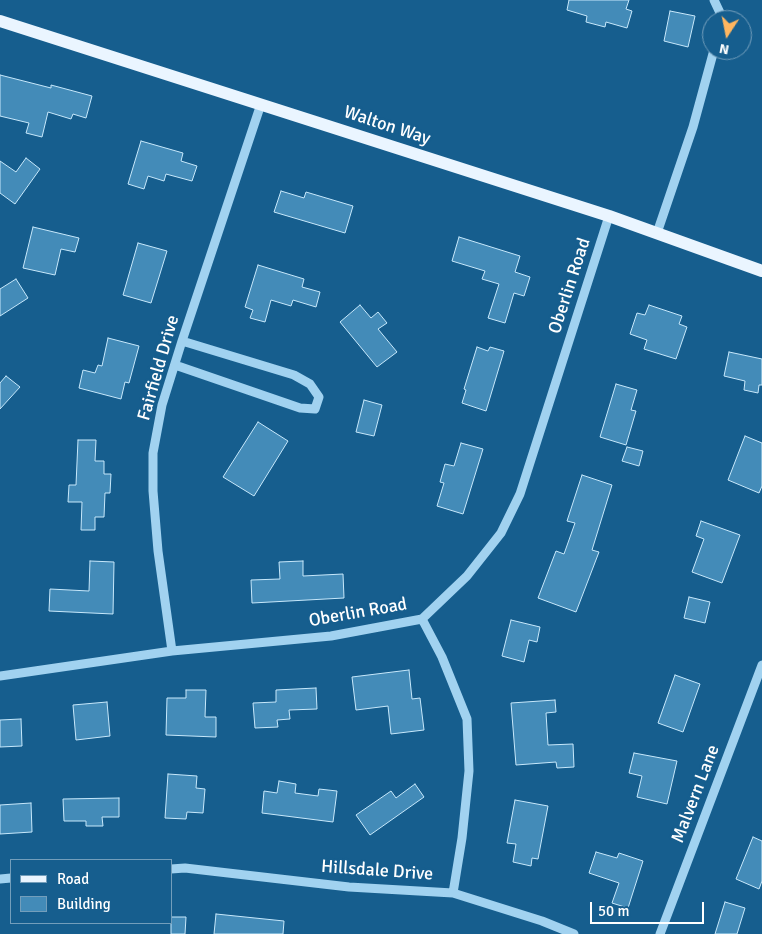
<!DOCTYPE html>
<html>
<head>
<meta charset="utf-8">
<style>
	body { margin:0 }
	#map { position:relative; width:762px; height:934px; overflow:hidden; background:#165e8e; font-family:Signika,sans-serif }
	canvas { display:block }
	.legend { position:absolute; left:10px; top:859px; width:162px; height:65px; box-sizing:border-box; background:#165e8e; border:1px solid #739ebb; margin:0; padding:6px 9px; list-style:none; font-size:15px; color:#fff }
	.legend li { display:flex; align-items:center; gap:10px; height:25px }
	.legend b { width:25px; border:1px solid #739ebb }
	.north { position:absolute; left:702px; top:10px; width:50px; height:50px; box-sizing:border-box; background:#165e8e; border:1px solid #739ebb; border-radius:50%; rotate:191deg; font-size:14px; font-weight:700; line-height:20px; text-align:center; color:#fff }
	.north::after { content:''; display:block; margin:auto; width:18px; height:22px; background:#ffb660; clip-path:polygon(50% 0,100% 100%,50% 72%,0 100%) }
	.scale { position:absolute; left:590px; top:902px; width:114px; height:22px; box-sizing:border-box; border:2px solid #fff; border-top:0; padding-left:6px; font-size:15px; line-height:18px; white-space:nowrap; color:#fff; -webkit-text-stroke:4px #165e8e; paint-order:stroke }
</style>
</head>
<body>
<div id="map">
<canvas width="762" height="934"></canvas>
<ul class="legend">
<li><b style="height:6px;background:#eaf5ff"></b>Road</li>
<li><b style="height:14px;background:#438bb8"></b>Building</li>
</ul>
<div class="north">N</div>
<div class="scale">50 m</div>
</div>
<script>
const g = document.querySelector('canvas').getContext('2d');
g.lineJoin = 'round';
function paint(path, color) { g.fillStyle = color; g.fill(path, 'evenodd'); }
const shape = rows => new Path2D(rows.map(r => 'M' + r).join(''));
function trace(path, color, width, dash) { g.strokeStyle = color; g.lineWidth = width; g.lineCap = dash ? 'butt' : 'round'; g.setLineDash(dash || []); g.stroke(path); }
function label(font, color, halo, rows, align = 'center') {
  g.font = font + ' Signika,sans-serif'; g.lineWidth = 5; g.setLineDash([]); g.textBaseline = 'middle'; g.strokeStyle = halo; g.fillStyle = color; for (const [text, x, y, turn = 0] of rows) {
    g.save(); g.translate(x, y); g.rotate((+turn || 0) * Math.PI / 180); g.textAlign = isNaN(turn) ? turn : align; if (halo) g.strokeText(text, 0, 0); g.fillText(text, 0, 0); g.restore();
  }
}
const building = shape([
	[569,0,629,0,626,9,632,11,627,28,606,22,605,27,586,22,587,16,567,10,569,0],
	[670,11,695,16,688,47,664,41,670,11],
	[0,75,51,88,51,85,92,96,86,118,73,114,71,119,48,112,42,137,26,133,29,123,0,116,0,75],
	[141,141,183,153,181,161,197,166,192,181,166,174,164,181,148,176,144,189,128,184,141,141],
	[26,158,40,169,15,204,0,193,0,161,16,172,26,158],
	[281,191,304,198,306,192,353,206,345,233,274,212,281,191],
	[33,227,79,238,75,252,61,249,55,275,23,268,33,227],
	[459,237,520,256,515,272,530,277,524,296,514,293,505,323,488,318,499,284,482,279,485,271,452,261,459,237],
	[138,243,167,251,151,303,123,295,138,243],
	[258,265,304,279,302,287,320,292,316,307,293,300,291,306,271,300,265,322,250,318,253,310,245,307,258,265],
	[16,279,28,298,0,316,0,289,16,279],
	[360,305,371,318,378,312,387,323,378,329,397,352,377,367,340,322,360,305],
	[649,305,682,316,679,324,687,327,676,359,644,349,647,340,630,334,637,313,645,315,649,305],
	[108,338,139,346,129,383,125,382,121,399,79,388,83,370,95,373,98,365,102,366,108,338],
	[477,347,488,351,490,347,504,351,486,411,462,403,466,390,464,389,477,347],
	[729,352,762,359,762,385,759,385,758,393,744,390,745,381,724,376,729,352],
	[6,376,20,387,0,409,0,383,6,376],
	[616,384,637,390,631,410,636,411,626,445,600,437,616,384],
	[364,400,382,405,374,436,356,432,364,400],
	[258,422,288,441,254,496,223,477,258,422],
	[745,436,762,443,762,486,759,493,728,480,745,436],
	[78,440,96,440,95,461,104,461,104,474,111,474,110,493,105,493,104,517,95,517,95,530,81,530,82,502,68,502,69,485,76,485,78,440],
	[461,443,483,449,463,514,437,506,444,483,440,482,445,464,454,466,461,443],
	[627,447,643,451,639,466,622,461,627,447],
	[582,475,612,485,592,550,599,552,576,612,538,598,556,551,564,554,575,523,567,521,582,475],
	[701,521,740,535,722,583,692,572,704,539,696,536,701,521],
	[90,561,114,562,113,614,49,611,50,589,89,591,90,561],
	[303,561,303,576,343,574,344,598,252,603,251,580,280,579,279,562,303,561],
	[689,597,710,602,705,623,684,618,689,597],
	[511,620,540,627,537,642,529,640,524,662,502,656,511,620],
	[409,670,412,699,420,698,424,730,391,734,388,706,356,710,352,677,409,670],
	[675,675,700,684,683,732,658,723,675,675],
	[316,688,317,709,289,710,290,719,277,720,278,727,255,728,253,703,276,702,276,690,316,688],
	[186,690,206,690,205,717,216,717,216,737,166,735,167,698,186,698,186,690],
	[555,700,556,712,546,713,548,745,573,744,574,767,557,768,556,762,516,765,511,703,555,700],
	[107,702,110,736,76,740,73,705,107,702],
	[21,719,22,746,0,747,0,720,21,719],
	[634,753,677,761,667,804,637,797,642,776,629,773,634,753],
	[168,774,197,776,196,788,205,789,203,813,187,812,186,819,165,818,168,774],
	[279,781,296,784,295,793,318,796,319,789,337,791,333,822,262,813,264,791,277,793,279,781],
	[415,784,424,797,370,835,356,815,391,791,396,798,415,784],
	[119,798,119,817,102,817,103,826,86,826,86,821,64,821,63,799,119,798],
	[515,800,548,806,538,859,532,858,531,866,513,862,516,844,507,843,515,800],
	[31,803,32,832,0,834,0,805,31,803],
	[753,837,762,841,762,881,759,889,736,879,753,837],
	[596,852,617,858,619,853,643,861,628,908,612,903,619,883,589,873,596,852],
	[725,902,745,908,737,934,715,934,725,902],
	[216,914,284,921,283,934,214,934,216,914],
	[171,917,186,917,185,934,171,934,171,917]
]);
const minor = shape([
	[714,0,722,17,721,20],
	[657,233,693,127,714,50],
	[175,365,300,408,315,409,319,397,310,384,294,375,182,341],
	[422,619,442,657,467,719,469,771,462,838,453,893],
	[172,651,158,551,153,491,153,453,162,405,182,341,261,104],
	[0,676,172,651,331,636,422,619,467,576,501,533,520,494,609,216],
	[171,869,185,868,349,887,453,893,542,921,574,934],
	[0,879,11,878],
	[660,934,762,665]
]);
const major = shape([
	[0,21,609,216,762,271]
]);
const streetNames = [
	["Walton Way",387,126,18],
	["Oberlin Road",570,286,-72],
	["Fairfield Drive",159,368,-74],
	["Oberlin Road",358,613,-10],
	["Malvern Lane",696,794,-69],
	["Hillsdale Drive",377,871,4]
];
paint(building, '#438bb8');
trace(building, '#c7e8fb', 1);
trace(minor, '#a1d2f0', 9);
trace(major, '#eaf5ff', 12);
label('18px', '#fff', '#165e8e', streetNames);
</script>
</body>
</html>
